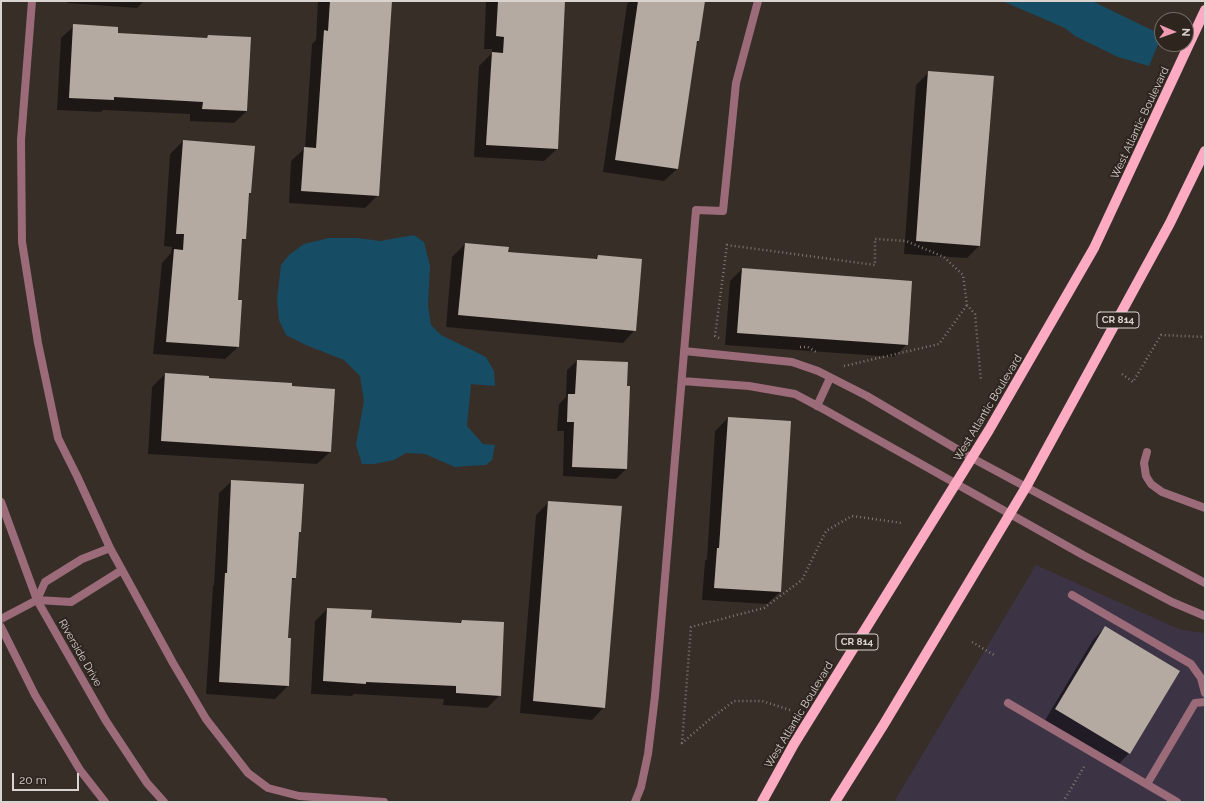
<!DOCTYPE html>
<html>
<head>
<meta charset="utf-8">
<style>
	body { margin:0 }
	#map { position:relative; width:1206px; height:803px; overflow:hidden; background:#372e28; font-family:Raleway,sans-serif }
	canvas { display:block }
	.frame { position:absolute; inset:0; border:2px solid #dad4d0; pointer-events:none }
	.north { position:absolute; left:1154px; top:12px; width:40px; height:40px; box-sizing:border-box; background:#2d251e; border:1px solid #726b65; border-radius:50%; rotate:92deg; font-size:11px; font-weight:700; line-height:16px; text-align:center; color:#dad4d0 }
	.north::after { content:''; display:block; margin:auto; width:14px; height:18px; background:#f19ab3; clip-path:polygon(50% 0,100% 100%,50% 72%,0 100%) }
	.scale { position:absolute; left:12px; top:773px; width:67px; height:18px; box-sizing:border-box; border:2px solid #dad4d0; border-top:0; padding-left:5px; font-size:12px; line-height:14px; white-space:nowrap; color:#dad4d0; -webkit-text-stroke:3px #2d251e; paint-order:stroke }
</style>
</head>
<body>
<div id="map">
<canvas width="1206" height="803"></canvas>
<div class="frame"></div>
<div class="north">N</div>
<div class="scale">20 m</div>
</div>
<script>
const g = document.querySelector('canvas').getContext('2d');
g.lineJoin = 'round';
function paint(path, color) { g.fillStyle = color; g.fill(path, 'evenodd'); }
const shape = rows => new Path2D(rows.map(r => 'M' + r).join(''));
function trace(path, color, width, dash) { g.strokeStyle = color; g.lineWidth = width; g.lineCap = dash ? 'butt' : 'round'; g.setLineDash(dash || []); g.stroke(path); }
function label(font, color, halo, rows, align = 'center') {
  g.font = font + ' Raleway,sans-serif'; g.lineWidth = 4; g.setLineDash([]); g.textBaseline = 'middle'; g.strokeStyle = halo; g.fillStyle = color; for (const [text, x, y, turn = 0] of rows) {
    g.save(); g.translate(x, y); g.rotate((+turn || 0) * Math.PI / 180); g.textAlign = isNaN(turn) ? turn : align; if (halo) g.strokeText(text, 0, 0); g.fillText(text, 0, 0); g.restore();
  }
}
const commercial = shape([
	[1036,565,1181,630,1205,633,1205,802,894,802]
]);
const water = shape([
	[1002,1,1092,1,1162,35,1149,66,1118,57,1075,36,1065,28],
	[414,235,424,242,430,266,428,306,431,325,441,335,486,357,494,371,495,386,471,384,467,426,483,444,495,445,492,460,486,465,467,466,455,467,425,454,406,453,394,460,374,464,362,464,356,445,364,401,360,376,344,360,306,345,286,335,279,320,277,299,281,265,289,255,304,244,329,238,357,238,380,241]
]);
const shadow = shape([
	[68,1,144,1,137,8,67,3],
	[318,1,391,1,378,195,365,208,289,203,291,161,305,148,312,44,316,40],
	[486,1,564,1,557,149,544,161,474,157,479,66,492,53,492,49,484,49],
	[630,1,704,1,699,41,696,44,677,169,664,181,603,172,627,4],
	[74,26,117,34,205,39,208,36,247,111,234,123,190,121,190,114,103,110,101,112,57,110,61,38],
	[929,72,979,246,967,258,904,254,916,85],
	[183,141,250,193,248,195,245,238,241,242,237,301,238,347,225,359,153,354,162,263,171,253,172,247,164,246,170,154],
	[465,244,507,253,594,260,598,256,635,330,623,343,446,327,452,257],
	[742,269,907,344,894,357,725,345,730,281],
	[577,361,626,387,629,387,626,469,616,479,563,476,564,431,557,431,559,404,566,397,567,370],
	[165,374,208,379,291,387,330,452,317,464,148,454,152,387],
	[728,418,780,592,767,604,702,600,705,561,707,559,715,431],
	[232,481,303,485,300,532,297,535,295,578,290,582,287,639,288,686,275,699,206,694,213,586,214,585,219,493],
	[549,502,604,707,592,720,520,713,536,515],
	[327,609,370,619,459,623,462,621,500,695,487,708,443,705,444,699,354,694,352,696,311,694,315,621],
	[1105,627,1129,753,1117,766,1044,722,1093,640]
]);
const building = shape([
	[330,1,392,1,379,196,301,191,304,147,316,148,324,30,328,31],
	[498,1,565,1,558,149,486,145,492,52,503,53,504,37,496,36],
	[638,1,705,1,699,41,697,41,678,169,615,160],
	[73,24,118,27,118,33,207,38,208,35,251,37,247,111,202,109,203,102,114,97,114,100,69,98],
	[928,71,994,76,980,246,916,241],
	[183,140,255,146,251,193,249,193,246,239,242,239,238,300,242,300,239,347,166,342,174,249,183,250,184,234,176,234],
	[465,243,509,247,508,252,597,259,598,255,642,259,636,331,458,315],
	[742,268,912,281,908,345,737,333],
	[577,360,628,362,627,386,630,386,627,469,572,467,574,422,567,422,568,394,575,394],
	[165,373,209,376,209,378,292,383,292,386,335,389,331,452,161,441],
	[728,417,791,421,781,592,714,588,717,548,719,548],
	[231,480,304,484,301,532,299,532,296,578,292,578,288,638,291,638,289,686,219,682,225,573,227,573],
	[548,501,622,506,605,708,533,701],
	[327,608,372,610,371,618,461,623,462,620,504,622,501,696,456,693,456,686,366,682,366,684,323,681],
	[1105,626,1180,671,1130,754,1055,709]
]);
const path = shape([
	[719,338,715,336,727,245,875,265,875,239,906,241,944,257,963,275,967,305,975,314,981,381],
	[800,347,808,347,816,352],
	[844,366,939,344,967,305],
	[1122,374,1133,382,1161,335,1205,337],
	[972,642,996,656],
	[790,710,762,701,734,701,709,720,682,743,691,627,764,608,802,580,826,531,852,516,902,523],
	[1063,802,1085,765]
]);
const service = shape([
	[32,1,21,140,22,242,38,343,58,438,77,476,110,548,173,663,206,719,248,773,268,788,299,796,384,802],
	[684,351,792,362,818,371,867,396,972,458,1205,583],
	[682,381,749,386,795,394,825,410,1083,555,1172,602,1205,616],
	[817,406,830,378],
	[1147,452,1144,463,1146,476,1151,484,1162,492,1205,508],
	[110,548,82,559,45,582,37,600,71,602,122,570],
	[1072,595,1191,664,1201,678,1205,693],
	[1008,703,1177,802],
	[1147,784,1195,703,1205,702],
	[635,802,641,787,648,754,655,696,696,210,723,211,736,83,758,1]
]);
const minor = shape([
	[1,619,37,600]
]);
const tertiary = shape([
	[1,502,37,600,106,721,147,783,164,802],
	[1,627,35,695,80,770,105,802]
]);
const primary = shape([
	[762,802,794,744,989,430,1094,248,1205,10],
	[835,802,884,724,1026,487,1170,223,1205,151]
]);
const shields = [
	[1118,320,42],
	[857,642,42]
];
const shieldNames = [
	["CR 814",1118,320],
	["CR 814",857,642]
];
const streetNames = [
	["West Atlantic Boulevard",1140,123,-65],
	["West Atlantic Boulevard",988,408,-59],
	["Riverside Drive",80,653,60],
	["West Atlantic Boulevard",799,715,-59]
];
paint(commercial, '#3c3444');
paint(water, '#174d64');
paint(shadow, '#0007');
paint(building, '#b5aaa2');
trace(path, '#817974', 2.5, [1, 3]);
trace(service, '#9c6b79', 8);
trace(minor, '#9c6b79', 8);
trace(tertiary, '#9c6b79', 8);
trace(primary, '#fcabc2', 10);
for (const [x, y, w] of shields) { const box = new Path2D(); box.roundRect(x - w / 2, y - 8, w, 16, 3); g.fillStyle = '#2d251e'; g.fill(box); trace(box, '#dad4d0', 1); }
label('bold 10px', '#dad4d0', null, shieldNames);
label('11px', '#dad4d0', '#2d251e', streetNames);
</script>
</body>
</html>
